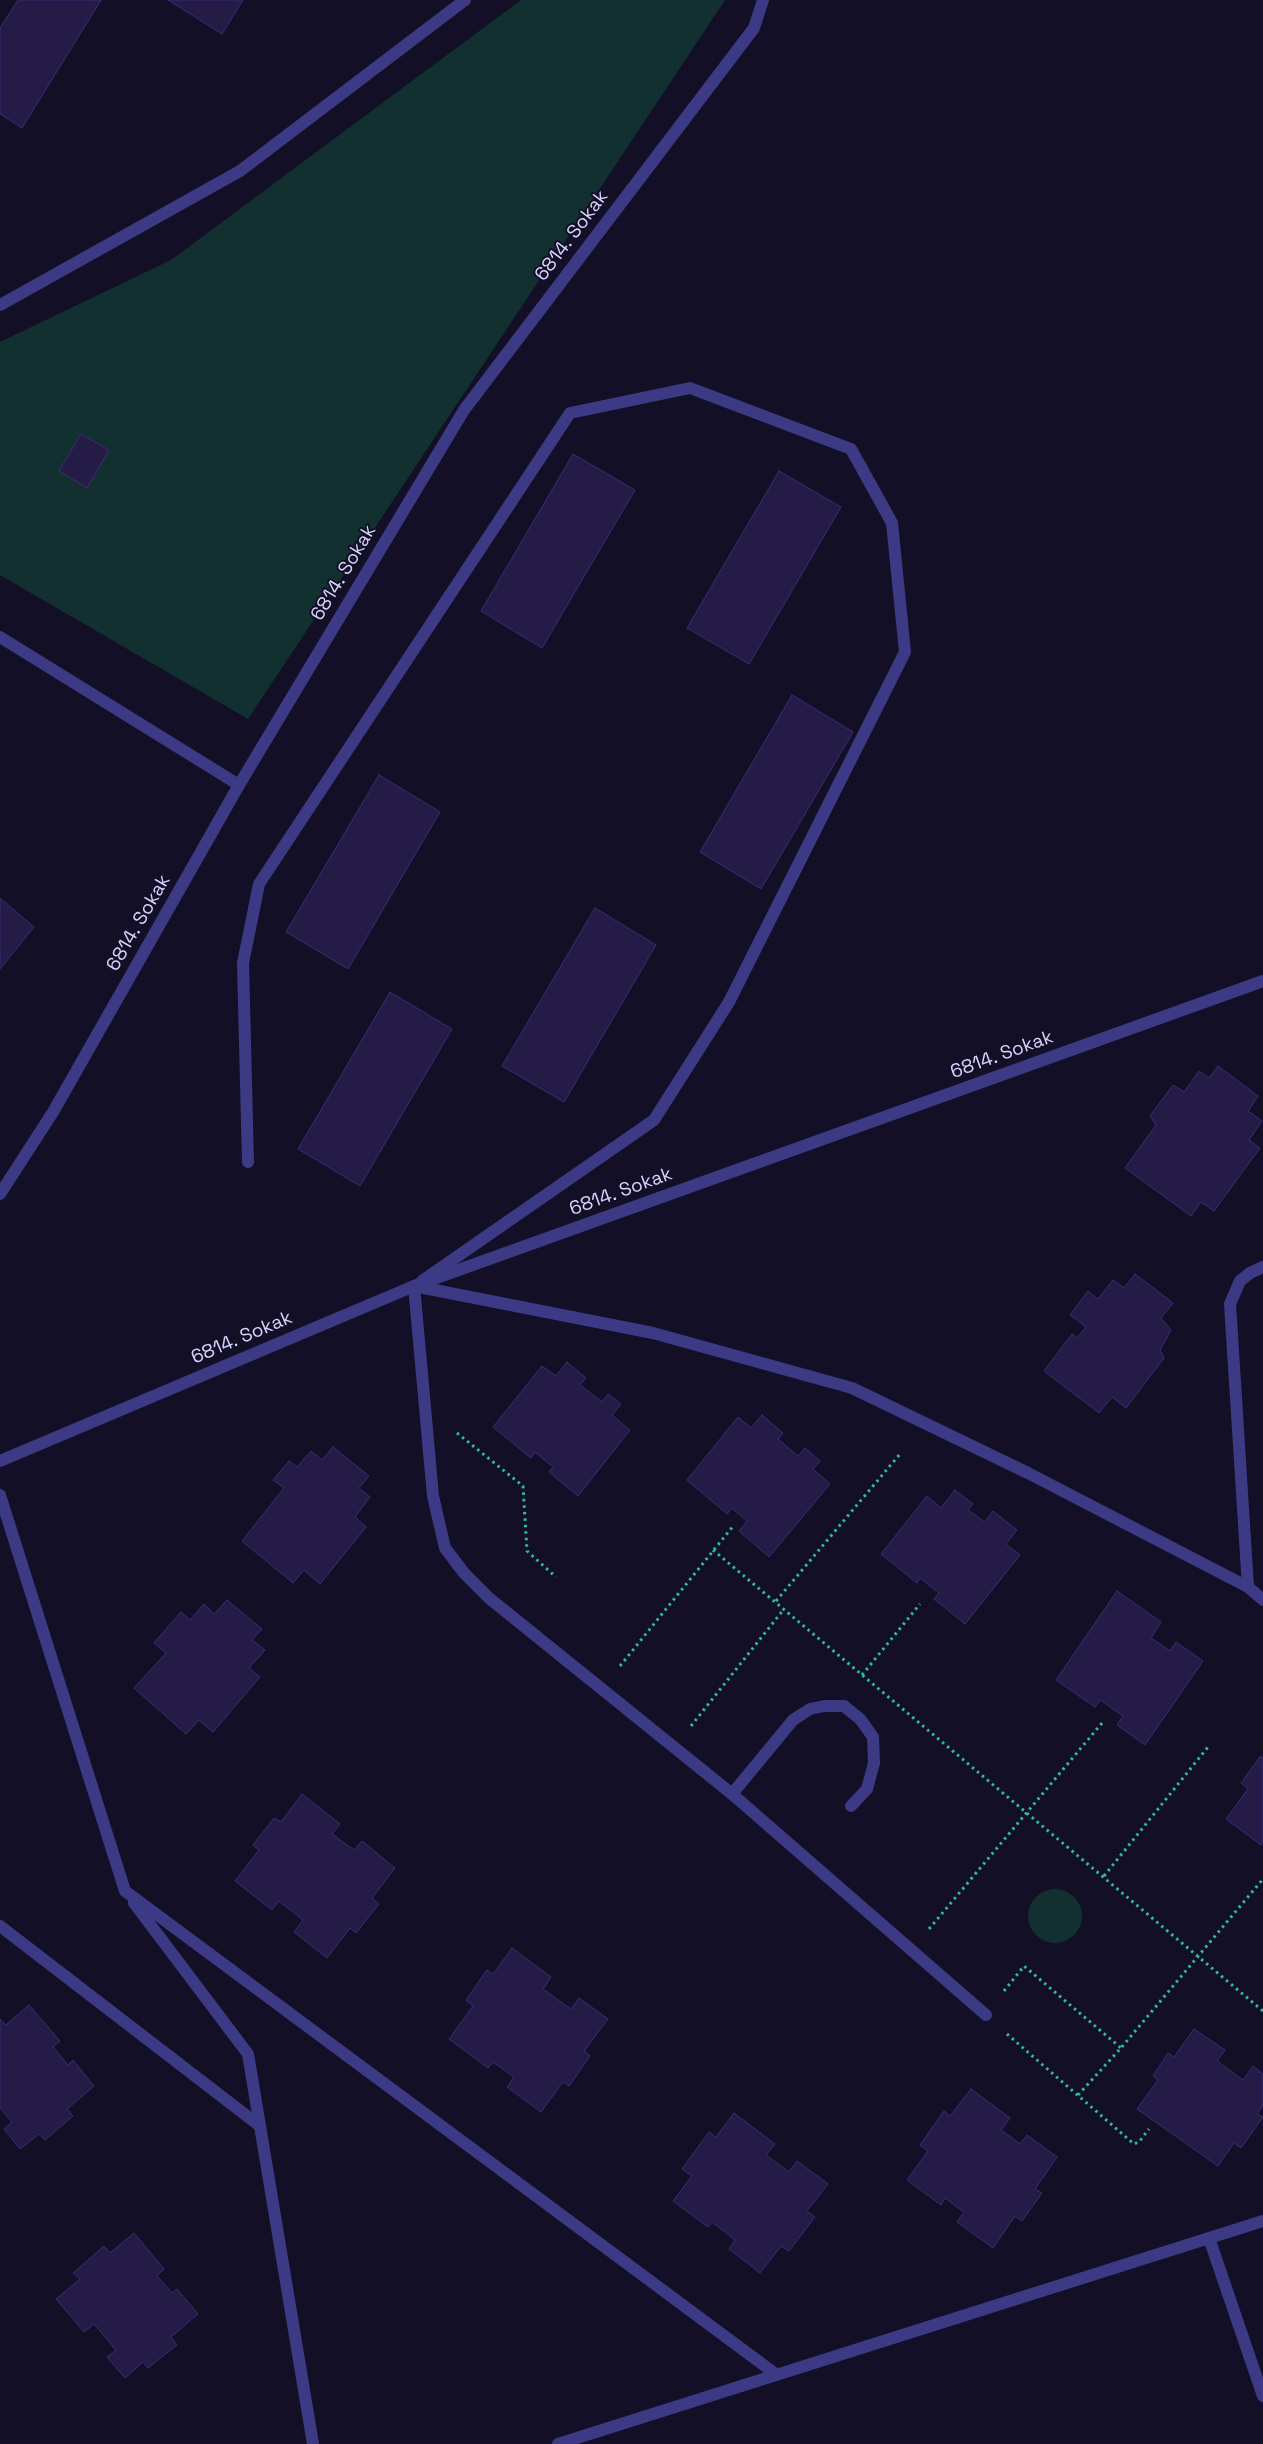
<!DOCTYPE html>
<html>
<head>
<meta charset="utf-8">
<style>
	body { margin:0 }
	canvas { display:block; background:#130f26 }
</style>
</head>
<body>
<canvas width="1263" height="2444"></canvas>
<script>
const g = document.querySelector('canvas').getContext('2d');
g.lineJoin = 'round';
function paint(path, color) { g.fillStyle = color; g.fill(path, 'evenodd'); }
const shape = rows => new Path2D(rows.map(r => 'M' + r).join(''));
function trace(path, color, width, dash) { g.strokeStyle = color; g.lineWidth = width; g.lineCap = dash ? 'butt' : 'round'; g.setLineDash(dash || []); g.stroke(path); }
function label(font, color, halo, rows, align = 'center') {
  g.font = font + ' "Space Grotesk",sans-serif'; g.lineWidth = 4; g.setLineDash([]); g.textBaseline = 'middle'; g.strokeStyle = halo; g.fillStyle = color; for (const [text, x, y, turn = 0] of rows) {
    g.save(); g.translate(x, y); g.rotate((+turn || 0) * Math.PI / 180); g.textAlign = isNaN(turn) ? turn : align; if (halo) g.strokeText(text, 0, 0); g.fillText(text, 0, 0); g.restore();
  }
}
const green = shape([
	[521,0,725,0,248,719,0,575,0,342,171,260],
	'1028 1916a27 27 0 1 1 54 0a27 27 0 1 1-54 0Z'
]);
const building = shape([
	[18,0,101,0,22,128,0,114,0,28,18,0],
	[168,0,243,0,222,34,168,0],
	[81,434,109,450,87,488,59,471,81,434],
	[573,454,635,490,542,648,481,611,573,454],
	[779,471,841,507,749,664,687,628,779,471],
	[792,695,853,732,761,889,700,852,792,695],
	[379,775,440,812,348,969,286,932,379,775],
	[0,898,34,927,0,969,0,898],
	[595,908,656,945,564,1102,502,1066,595,908],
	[390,992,452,1029,360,1186,298,1149,390,992],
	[1218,1066,1258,1096,1248,1111,1262,1121,1249,1140,1260,1148,1214,1211,1201,1202,1191,1216,1125,1168,1156,1125,1150,1116,1173,1085,1184,1092,1199,1071,1209,1078,1218,1066],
	[1135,1274,1173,1303,1161,1318,1171,1330,1160,1350,1164,1358,1126,1408,1112,1397,1099,1413,1044,1371,1072,1334,1077,1338,1086,1327,1070,1315,1088,1291,1098,1299,1113,1280,1124,1288,1135,1274],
	[567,1362,586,1378,580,1385,602,1402,608,1394,621,1404,612,1415,630,1430,578,1496,549,1472,553,1467,535,1452,531,1458,493,1427,542,1366,556,1376,567,1362],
	[762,1415,783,1433,778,1439,798,1456,805,1448,820,1461,813,1469,830,1484,769,1557,739,1531,747,1521,732,1508,727,1514,687,1480,738,1417,751,1428,762,1415],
	[333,1447,369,1476,359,1488,370,1497,355,1517,366,1527,320,1584,304,1570,293,1583,242,1541,284,1488,273,1480,289,1461,297,1467,311,1451,322,1460,333,1447],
	[955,1490,973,1504,968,1510,985,1522,993,1511,1017,1530,1006,1544,1020,1555,965,1624,934,1599,939,1593,920,1578,917,1583,881,1554,927,1496,941,1508,955,1490],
	[1117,1591,1161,1622,1151,1638,1170,1651,1176,1642,1203,1661,1145,1745,1117,1725,1123,1716,1100,1700,1095,1707,1056,1680,1117,1591],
	[227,1600,262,1629,252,1640,265,1650,249,1668,260,1677,213,1732,199,1720,186,1734,134,1688,166,1653,154,1643,181,1612,190,1620,204,1604,214,1614,227,1600],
	[1260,1757,1263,1758,1263,1842,1261,1845,1226,1819,1248,1789,1241,1783,1260,1757],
	[302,1794,340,1824,332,1834,354,1850,362,1841,395,1868,372,1898,379,1904,356,1933,350,1928,327,1958,294,1932,303,1920,279,1901,272,1910,235,1881,259,1850,253,1845,274,1818,281,1822,302,1794],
	[512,1948,551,1977,543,1989,571,2009,579,1998,608,2019,584,2051,590,2056,569,2086,563,2082,541,2112,507,2087,514,2077,493,2062,488,2068,449,2039,473,2006,466,2000,487,1970,493,1974,512,1948],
	[29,2005,60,2041,53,2047,68,2065,73,2060,94,2086,67,2109,73,2116,45,2140,39,2134,20,2149,4,2129,12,2122,0,2108,0,2019,6,2025,29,2005],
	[1194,2029,1225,2050,1217,2061,1243,2080,1253,2066,1263,2074,1263,2105,1257,2114,1263,2117,1241,2148,1234,2143,1218,2166,1137,2109,1158,2080,1153,2076,1168,2053,1174,2057,1194,2029],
	[971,2089,1010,2118,1001,2130,1020,2144,1027,2135,1057,2157,1035,2189,1042,2193,1022,2221,1015,2216,993,2248,957,2222,964,2212,945,2198,941,2205,907,2180,928,2151,920,2145,944,2111,950,2116,971,2089],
	[734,2113,775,2144,766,2155,789,2172,797,2161,828,2184,807,2211,815,2217,789,2251,781,2246,760,2273,729,2249,735,2240,712,2222,708,2227,673,2201,692,2176,682,2169,709,2132,716,2137,734,2113],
	[134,2233,164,2269,157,2276,172,2293,177,2289,198,2314,171,2337,177,2345,148,2368,143,2362,125,2378,107,2357,116,2350,94,2324,84,2332,56,2299,80,2279,73,2273,104,2246,110,2253,134,2233]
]);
const path = shape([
	[457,1433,523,1486,527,1551,556,1577],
	[713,1550,1263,2011],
	[776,1601,900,1454],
	[620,1666,734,1525],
	[862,1675,920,1604],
	[691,1726,784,1609],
	[1104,1876,1208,1747],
	[929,1929,1102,1723],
	[1004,1991,1024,1966,1121,2048],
	[1007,2034,1134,2144,1139,2142,1149,2129],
	[1078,2095,1121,2048,1263,1879]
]);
const service = shape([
	[414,1286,433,1496,445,1548,464,1573,489,1598,732,1794,986,2015],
	[1248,1587,1230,1304,1240,1281,1250,1273,1263,1267],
	[732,1794,793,1720,810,1709,824,1706,844,1706,860,1719,873,1737,874,1763,867,1789,851,1806],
	[1209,2238,1263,2396]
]);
const minor = shape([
	[0,305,240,171,465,0],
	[0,637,239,785],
	[248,1162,243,963,259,884,570,413,690,388,851,449,892,523,905,652,729,1002,654,1120,422,1281],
	[0,1495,125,1891,777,2375],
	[134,1903,248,2054,313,2444],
	[0,1926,260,2126],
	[558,2444,1263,2221]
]);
const tertiary = shape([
	[0,1194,53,1112,239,785,464,410,754,28,763,0],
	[414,1286,653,1333,852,1388,1028,1473,1248,1587,1263,1600],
	[0,1461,414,1286,1263,981]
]);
const streetNames = [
	["6814. Sokak",572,236,-53],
	["6814. Sokak",344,573,-59],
	["6814. Sokak",139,923,-60],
	["6814. Sokak",1002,1055,-20],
	["6814. Sokak",621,1192,-20],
	["6814. Sokak",242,1338,-23]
];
paint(green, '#12302f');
paint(building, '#241b47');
trace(building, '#3b2d73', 1);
trace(path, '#2fb8b0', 3, [2.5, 4]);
trace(service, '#3d3a85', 12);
trace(minor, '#3d3a85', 12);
trace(tertiary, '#3d3a85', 12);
label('19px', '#d9d4ff', '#130f26', streetNames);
</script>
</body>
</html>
